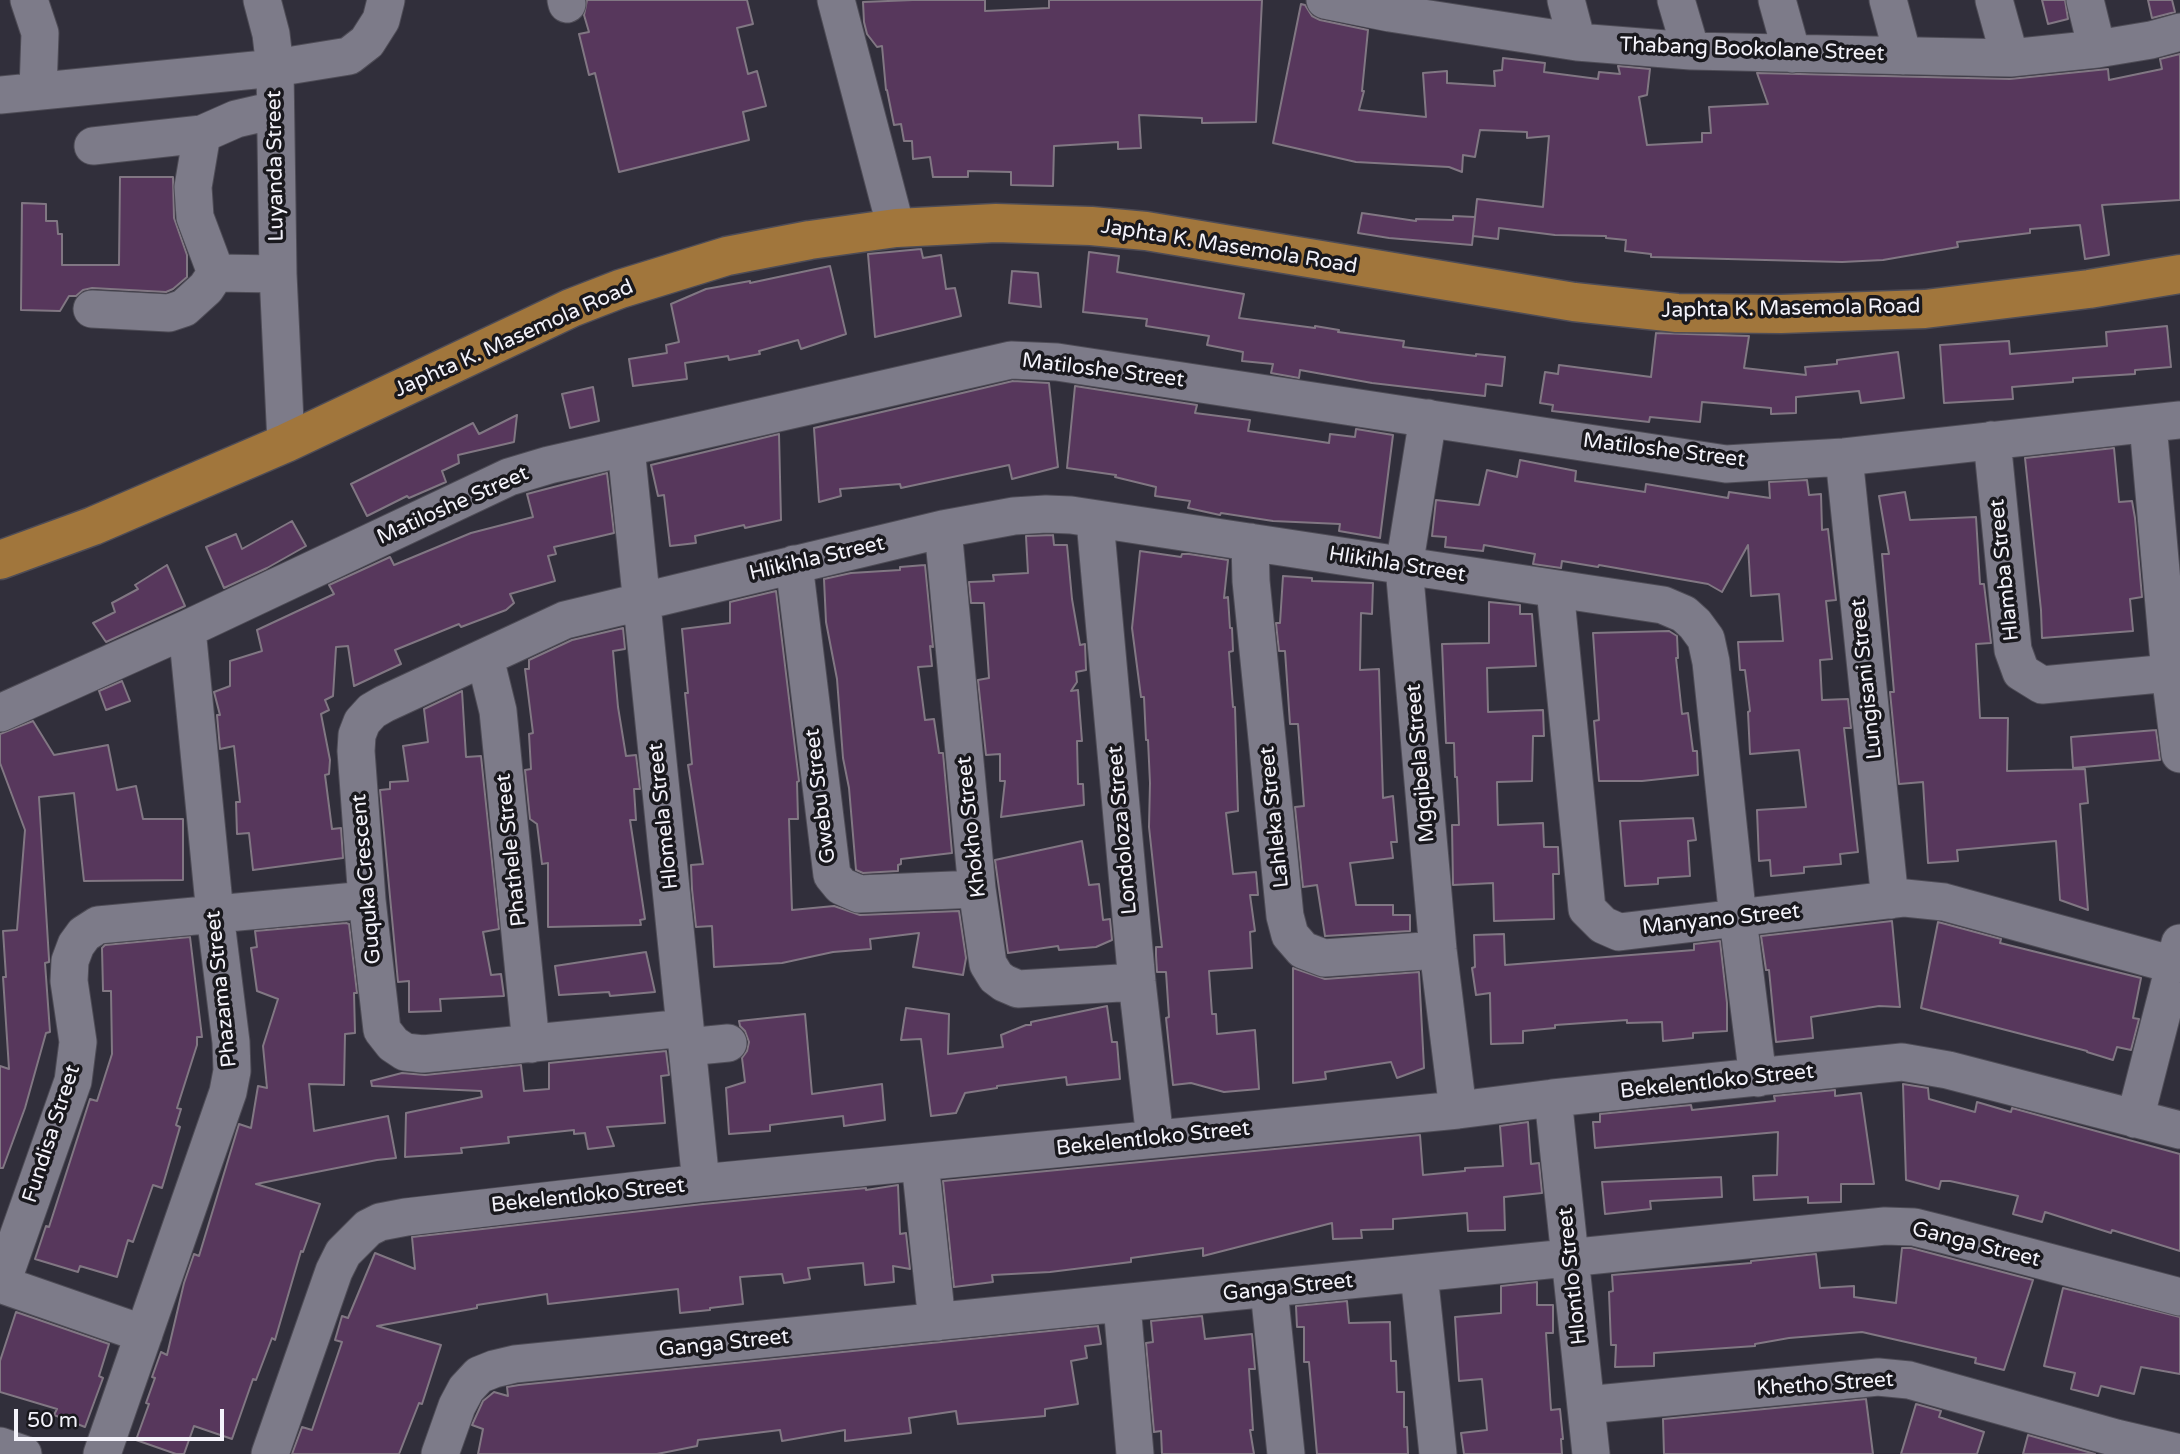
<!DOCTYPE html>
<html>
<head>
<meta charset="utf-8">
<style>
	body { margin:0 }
	#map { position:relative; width:2180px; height:1454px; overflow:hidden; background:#312f3b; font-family:"Varela Round",sans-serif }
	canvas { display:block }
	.scale { position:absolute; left:14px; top:1409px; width:210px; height:32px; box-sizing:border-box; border:4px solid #f4f3fb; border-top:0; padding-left:9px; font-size:21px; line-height:24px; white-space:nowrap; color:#f4f3fb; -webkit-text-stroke:5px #19181d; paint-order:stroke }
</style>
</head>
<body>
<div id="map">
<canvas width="2180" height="1454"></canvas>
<div class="scale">50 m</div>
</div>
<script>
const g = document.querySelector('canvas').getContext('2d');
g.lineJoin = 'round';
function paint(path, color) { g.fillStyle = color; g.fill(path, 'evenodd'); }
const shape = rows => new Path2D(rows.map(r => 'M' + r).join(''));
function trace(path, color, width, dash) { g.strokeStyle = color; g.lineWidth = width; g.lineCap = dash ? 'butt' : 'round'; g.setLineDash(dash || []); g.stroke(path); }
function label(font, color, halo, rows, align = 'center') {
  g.font = font + ' "Varela Round",sans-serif'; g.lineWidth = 7; g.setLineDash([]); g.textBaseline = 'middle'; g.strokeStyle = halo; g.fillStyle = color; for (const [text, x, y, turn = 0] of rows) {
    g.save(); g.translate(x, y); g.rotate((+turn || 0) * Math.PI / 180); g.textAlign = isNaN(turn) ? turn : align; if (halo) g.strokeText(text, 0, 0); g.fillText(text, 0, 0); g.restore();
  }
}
const building = shape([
	[587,0,747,0,753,24,737,28,748,74,757,71,766,106,743,112,749,140,619,172,595,73,589,75,579,34,589,32,584,15,587,0],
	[913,0,985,0,985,11,1049,8,1049,0,1262,0,1256,122,1202,123,1202,118,1139,115,1141,148,1118,149,1118,142,1054,146,1053,186,1011,185,1011,172,968,171,968,177,933,177,930,157,913,159,912,141,904,141,901,124,894,125,887,90,886,90,882,46,877,47,867,34,864,22,863,2,913,0],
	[2042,0,2065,0,2068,19,2048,24,2042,0],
	[2148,0,2172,0,2175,12,2152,18,2148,0],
	[1301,4,1305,5,1312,16,1320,20,1368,30,1362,91,1364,91,1359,110,1426,117,1423,73,1447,71,1447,83,1495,86,1494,71,1502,70,1503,58,1545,63,1544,72,1598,79,1599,72,1620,74,1618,66,1650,69,1647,95,1639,97,1647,145,1702,142,1702,133,1711,133,1709,107,1768,104,1757,73,2010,79,2108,69,2109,80,2162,69,2160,59,2180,54,2180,200,2102,205,2109,255,2085,259,2080,225,2030,229,2030,233,1957,242,1958,247,1883,260,1842,262,1651,257,1651,254,1625,251,1626,240,1606,238,1606,236,1555,235,1499,228,1498,239,1473,236,1477,199,1543,207,1549,136,1527,138,1527,132,1480,130,1475,157,1463,155,1462,172,1449,167,1356,162,1273,143,1301,4],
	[120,177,173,177,174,218,187,255,187,277,173,289,166,292,92,288,83,290,76,296,69,296,60,311,21,310,22,203,46,204,46,221,57,221,58,234,62,234,62,265,119,265,120,177],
	[1362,213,1416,221,1416,219,1453,220,1453,216,1475,217,1472,245,1389,238,1358,233,1362,213],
	[921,249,923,258,941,255,946,289,955,288,961,316,875,337,868,254,921,249],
	[1089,252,1119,256,1117,272,1244,294,1239,318,1315,328,1315,326,1339,330,1338,332,1404,341,1403,347,1476,356,1476,354,1505,357,1502,386,1486,384,1485,396,1372,383,1300,370,1299,378,1271,373,1273,364,1242,361,1243,352,1207,345,1209,336,1146,326,1147,319,1083,312,1089,252],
	[830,266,846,334,801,349,798,340,759,351,760,354,729,360,728,356,685,363,687,379,633,386,629,359,667,353,666,345,679,342,671,304,706,289,750,281,750,283,830,266],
	[1012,271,1038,273,1041,307,1009,303,1012,271],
	[2167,326,2171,367,2135,370,2135,374,2073,378,2073,382,2012,387,2013,399,1944,403,1940,345,2009,341,2010,354,2107,346,2106,332,2167,326],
	[1656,333,1749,336,1744,368,1806,375,1805,367,1837,364,1837,360,1898,352,1904,398,1861,403,1859,391,1796,397,1796,413,1771,414,1771,408,1702,402,1700,422,1650,417,1649,422,1552,411,1553,405,1540,403,1545,372,1558,374,1559,365,1651,377,1656,333],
	[1013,381,1049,383,1058,467,1012,479,1009,465,901,488,900,484,840,489,841,496,819,502,814,428,1013,381],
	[1075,386,1197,405,1195,413,1250,420,1248,431,1303,439,1329,443,1330,434,1355,437,1356,429,1393,435,1380,538,1339,531,1340,524,1273,521,1221,513,1220,515,1188,508,1190,501,1155,496,1156,487,1115,477,1116,475,1067,468,1075,386],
	[593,387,599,421,570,428,562,394,593,387],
	[517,415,514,442,458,455,459,463,442,471,446,482,409,498,407,496,367,516,351,484,473,423,479,434,517,415],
	[779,434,781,520,745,528,744,525,695,536,696,543,670,546,664,495,658,496,651,465,779,434],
	[2114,448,2119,502,2132,501,2135,518,2142,597,2130,599,2133,631,2042,638,2041,610,2025,458,2114,448],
	[1520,460,1576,471,1575,481,1645,492,1646,484,1728,498,1729,492,1770,498,1769,482,1807,480,1809,495,1821,494,1822,530,1828,529,1836,600,1826,601,1832,659,1820,660,1822,700,1848,699,1851,728,1844,728,1858,852,1840,854,1841,864,1804,867,1804,873,1771,876,1770,860,1759,861,1757,810,1806,807,1799,750,1750,754,1748,712,1750,711,1745,670,1740,670,1738,642,1783,641,1779,594,1751,596,1748,545,1722,592,1708,584,1599,565,1598,567,1562,561,1561,568,1533,564,1535,554,1484,545,1483,551,1445,547,1446,537,1432,536,1436,500,1479,505,1487,470,1517,477,1520,460],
	[607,473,614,533,554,547,556,554,548,556,555,581,510,594,514,603,506,610,461,627,459,624,395,650,401,664,354,686,348,646,336,647,333,696,325,700,329,710,321,714,330,760,329,774,325,775,332,829,341,828,343,858,253,870,249,833,237,834,236,802,240,802,234,746,220,749,217,715,220,715,214,692,230,686,230,661,262,651,257,630,334,594,329,585,390,557,394,565,471,533,533,517,527,494,607,473],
	[1905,492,1910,520,1976,517,1980,584,1984,584,1991,643,1976,644,1980,718,2008,718,2007,771,2085,769,2088,803,2080,804,2088,910,2060,900,2056,841,1957,850,1958,861,1928,863,1923,782,1899,784,1890,692,1894,692,1882,554,1889,554,1879,496,1905,492],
	[292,521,306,546,267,568,224,588,206,547,236,534,242,549,292,521],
	[1053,535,1054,545,1067,545,1072,599,1080,645,1085,644,1086,670,1076,672,1077,682,1071,691,1078,690,1082,741,1077,741,1078,784,1083,784,1084,805,1001,817,1005,781,1000,781,1000,754,986,755,978,680,989,678,984,603,971,603,969,582,994,581,993,575,1028,573,1026,536,1053,535],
	[1140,551,1181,557,1182,554,1189,554,1228,560,1224,598,1228,597,1230,628,1232,628,1233,651,1229,652,1233,707,1235,707,1238,811,1226,813,1233,874,1256,872,1258,895,1250,895,1255,931,1250,932,1252,968,1209,971,1212,1014,1216,1014,1217,1034,1255,1030,1259,1089,1224,1092,1191,1083,1173,1085,1166,1018,1169,1017,1166,972,1157,972,1156,955,1156,947,1162,947,1149,827,1150,783,1148,740,1146,740,1144,697,1141,697,1132,628,1140,551],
	[167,565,185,606,106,642,93,623,115,612,112,603,138,589,135,585,167,565],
	[925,565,933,647,930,646,932,666,918,667,925,720,934,719,939,753,943,753,952,853,901,859,901,864,898,865,898,871,863,873,856,870,849,788,843,758,837,679,826,622,824,579,851,573,900,570,900,567,925,565],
	[1283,576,1312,578,1312,581,1373,583,1372,614,1361,613,1360,670,1379,669,1383,798,1393,796,1397,842,1391,842,1393,858,1350,863,1356,905,1393,905,1393,915,1410,915,1410,931,1325,936,1317,885,1303,887,1295,807,1304,806,1298,724,1290,724,1285,651,1279,651,1276,623,1280,623,1283,576],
	[776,591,799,781,797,782,798,819,789,819,792,910,834,906,860,915,959,911,966,958,963,975,913,967,919,933,870,939,871,949,833,952,782,963,714,967,712,926,696,927,692,889,691,865,703,864,688,765,692,764,685,693,688,693,682,629,730,623,730,602,776,591],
	[1489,602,1520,605,1520,614,1532,614,1536,666,1487,668,1488,712,1543,710,1544,736,1533,736,1532,781,1497,782,1498,825,1543,823,1544,847,1558,847,1559,874,1553,874,1554,919,1494,921,1493,883,1453,885,1452,825,1459,825,1457,777,1455,777,1454,743,1446,743,1442,644,1489,643,1489,602],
	[623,628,625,649,613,651,618,707,626,756,636,755,640,789,634,789,636,820,630,820,645,919,640,920,641,925,548,927,548,863,542,864,537,824,530,819,525,770,531,769,529,734,533,733,525,669,529,669,529,660,572,640,623,628],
	[1669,631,1677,636,1678,658,1676,658,1682,714,1688,713,1693,751,1697,751,1698,775,1642,781,1599,781,1594,721,1599,720,1593,633,1669,631],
	[122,681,130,701,106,710,99,691,122,681],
	[462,691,466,757,481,756,499,929,483,932,491,975,501,974,504,996,440,999,441,1011,409,1012,409,981,398,982,380,790,390,789,390,782,408,781,403,746,428,742,424,709,462,691],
	[33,721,54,755,108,745,117,790,136,786,143,819,183,819,183,880,84,881,74,793,39,797,49,959,49,962,45,963,50,1032,46,1033,25,1108,3,1168,0,1168,0,1066,9,1069,3,977,6,977,3,931,17,930,25,830,0,763,0,734,33,721],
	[2156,730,2160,760,2073,768,2071,737,2156,730],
	[1693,818,1696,840,1688,841,1690,876,1658,878,1658,884,1625,886,1620,821,1693,818],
	[1082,841,1089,885,1099,884,1103,920,1110,919,1112,940,1096,947,1059,950,1058,946,1008,953,995,860,1082,841],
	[1892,921,1900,1007,1879,1006,1811,1017,1813,1038,1776,1042,1769,970,1766,970,1761,936,1892,921],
	[1938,922,2001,939,2000,943,2141,978,2133,1018,2139,1019,2131,1050,2117,1047,2113,1060,2087,1052,2087,1051,1921,1008,1938,922],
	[346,923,349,924,357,993,354,993,355,1033,345,1034,344,1085,309,1084,314,1131,388,1116,396,1158,377,1160,256,1184,320,1204,303,1252,301,1251,275,1340,272,1338,256,1380,253,1379,232,1439,194,1426,184,1454,176,1454,136,1440,149,1404,146,1403,155,1378,152,1377,161,1352,167,1355,184,1283,194,1254,199,1256,239,1124,251,1128,258,1086,267,1088,263,1046,278,999,257,991,251,948,257,947,255,931,346,923],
	[1504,934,1505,965,1694,950,1694,944,1720,941,1727,1003,1727,1031,1693,1033,1693,1038,1663,1041,1662,1022,1627,1023,1627,1020,1555,1025,1555,1028,1523,1031,1523,1043,1491,1044,1490,993,1476,995,1472,968,1475,967,1474,935,1504,934],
	[190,937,202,1037,197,1037,197,1045,177,1108,181,1109,176,1125,180,1127,162,1188,153,1185,133,1242,128,1240,117,1277,80,1266,78,1272,35,1259,46,1226,49,1227,90,1099,97,1101,112,1054,111,991,103,991,102,948,105,945,190,937],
	[646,952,655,992,610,996,609,992,559,995,555,966,646,952],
	[1293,968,1325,979,1419,972,1424,1068,1397,1078,1391,1062,1325,1072,1326,1079,1293,1083,1293,968],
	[1107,1006,1112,1042,1117,1042,1120,1079,1067,1085,1066,1077,997,1086,997,1088,965,1093,956,1113,931,1116,921,1039,901,1040,906,1008,949,1014,948,1054,1003,1047,1001,1035,1026,1025,1031,1025,1031,1022,1107,1006],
	[805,1014,812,1094,882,1084,885,1120,844,1126,843,1116,770,1125,770,1131,729,1134,726,1088,745,1082,742,1058,747,1051,749,1042,745,1031,740,1026,739,1021,805,1014],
	[666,1051,669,1075,661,1076,665,1123,607,1127,614,1146,588,1149,585,1133,574,1134,574,1130,508,1137,509,1143,461,1148,462,1153,405,1157,406,1113,482,1097,481,1091,372,1086,371,1081,402,1073,425,1075,521,1065,524,1091,549,1089,549,1063,666,1051],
	[1903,1084,1928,1088,1929,1099,1975,1112,1977,1102,2011,1112,2012,1108,2180,1154,2180,1251,2112,1230,2111,1233,2045,1212,2042,1222,2013,1214,2018,1196,1950,1181,1941,1181,1939,1189,1906,1180,1903,1084],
	[1835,1090,1835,1096,1861,1093,1874,1184,1841,1184,1841,1202,1808,1203,1808,1197,1754,1200,1753,1176,1777,1175,1778,1132,1595,1148,1593,1122,1600,1122,1600,1114,1691,1105,1692,1110,1775,1101,1774,1096,1835,1090],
	[1528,1122,1531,1164,1539,1163,1542,1193,1504,1197,1505,1230,1468,1231,1467,1213,1393,1219,1393,1229,1361,1230,1362,1238,1333,1239,1332,1223,1203,1256,1203,1248,1131,1258,1131,1262,1050,1272,992,1275,993,1282,954,1287,943,1181,1420,1135,1423,1175,1465,1171,1465,1168,1503,1166,1500,1126,1528,1122],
	[1721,1177,1722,1197,1650,1201,1651,1209,1605,1214,1602,1182,1721,1177],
	[898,1185,900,1234,906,1233,910,1269,893,1266,894,1282,865,1285,863,1263,808,1268,810,1279,784,1283,782,1274,740,1277,743,1304,710,1308,710,1310,680,1313,678,1289,548,1304,547,1294,477,1305,477,1308,377,1326,441,1345,422,1404,419,1403,399,1454,292,1454,302,1427,312,1430,342,1342,335,1340,342,1316,348,1318,375,1253,415,1269,412,1237,703,1204,866,1188,866,1190,898,1185],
	[1902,1248,1911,1248,2033,1280,2004,1370,1975,1363,1976,1358,1862,1332,1789,1338,1755,1344,1755,1346,1654,1353,1654,1366,1615,1367,1616,1345,1611,1345,1609,1292,1613,1291,1612,1275,1751,1263,1751,1261,1816,1254,1820,1288,1854,1286,1854,1297,1896,1303,1902,1248],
	[1537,1282,1537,1305,1553,1305,1553,1333,1546,1333,1551,1410,1560,1409,1563,1439,1561,1439,1562,1454,1464,1454,1461,1433,1487,1430,1482,1379,1459,1381,1455,1317,1501,1313,1501,1286,1537,1282],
	[2063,1288,2180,1317,2180,1374,2141,1367,2134,1394,2101,1386,2098,1396,2071,1389,2075,1373,2044,1366,2063,1288],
	[1347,1301,1349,1323,1390,1322,1391,1361,1396,1361,1397,1392,1404,1392,1404,1427,1407,1427,1408,1454,1317,1454,1309,1362,1304,1362,1304,1327,1297,1327,1296,1306,1347,1301],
	[16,1312,109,1344,99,1376,103,1378,85,1427,54,1415,57,1409,0,1392,0,1361,16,1312],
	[1202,1316,1205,1339,1252,1334,1255,1369,1249,1369,1253,1430,1250,1430,1254,1454,1162,1454,1161,1431,1154,1432,1146,1343,1153,1342,1151,1321,1202,1316],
	[1098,1326,1101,1344,1085,1346,1087,1358,1071,1361,1078,1404,1045,1409,1045,1416,958,1424,956,1411,909,1418,911,1433,845,1441,845,1430,782,1441,780,1430,698,1440,697,1446,657,1454,478,1454,483,1429,472,1425,483,1401,494,1392,508,1396,507,1387,519,1385,1098,1326],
	[1866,1399,1873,1454,1664,1454,1663,1419,1866,1399],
	[1916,1404,1941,1411,1939,1417,1984,1432,1977,1454,1901,1454,1916,1404],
	[2028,1435,2095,1454,2023,1454,2028,1435]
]);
const minor = shape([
	[29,0,40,33,38,90],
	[262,0,271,34,275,68,349,56,367,42,381,20,386,0],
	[566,0,567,4],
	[836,0,896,228],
	[1325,0,1390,13,1577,42,1691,51,2010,58,2097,49,2151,40,2180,32],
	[1566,0,1577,42],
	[1676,0,1691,51],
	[1777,0,1792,54],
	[1888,0,1903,56],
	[1994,0,2010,58],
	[2085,0,2097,49],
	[0,95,275,68,278,274,286,443],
	[275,110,236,119,202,134,193,187,195,217,216,273,278,274],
	[93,146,202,134],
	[92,309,169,313,184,308,206,288,216,273],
	[1428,418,1404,567,1438,950,1458,1110],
	[2148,424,2170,673,2180,754],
	[1992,440,2013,650,2021,672,2042,685,2170,673],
	[626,448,701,1183],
	[1844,457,1890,900],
	[1095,521,1137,982,1155,1139],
	[943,529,977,889,988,964,996,977,1004,983,1018,989,1137,982],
	[1250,542,1251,581,1285,916,1290,935,1303,950,1324,958,1438,950],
	[794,564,832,875,841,886,859,894,977,889],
	[1555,589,1587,909,1603,925,1619,932,1905,898,1944,902,2174,965],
	[485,658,498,711,531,1044],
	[0,713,187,629,509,477,549,465,1011,360,1057,362,1726,464,1844,457,2180,420],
	[685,1028,423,1054,405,1052,393,1044,382,1030,367,900,356,751,357,735,362,722,372,711,384,704,565,620,943,529,1014,516,1046,514,1071,515,1663,605,1684,614,1695,624,1706,639,1711,662,1738,919,1758,1078],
	[687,1047,728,1043],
	[1553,1098,1591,1454],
	[2135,1119,2180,943],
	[920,1162,937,1322],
	[1419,1274,1438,1454],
	[0,1284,144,1334],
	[1,1285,73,1081,78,1042,69,981,70,961,76,945,84,934,98,925,367,900],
	[1269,1290,1286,1454],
	[1122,1305,1135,1454],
	[1586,1405,1878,1377,1909,1380,2116,1438,2180,1453],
	[0,1446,23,1454],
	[102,1454,228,1092,232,1071,231,1042,215,914,187,629],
	[270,1454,334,1271,343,1253,368,1228,380,1222,406,1217,701,1183,1458,1110,1553,1098,1902,1062,1948,1070,2180,1130],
	[440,1454,457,1406,466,1389,479,1375,494,1369,515,1364,1885,1226,1914,1227,1946,1235,2180,1297]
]);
const major = shape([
	[0,560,93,526,286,443,571,308,620,289,727,256,810,240,896,228,996,223,1091,226,1146,231,1574,302,1677,313,1781,314,1925,309,2089,289,2180,274]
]);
const streetNames = [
	["Thabang Bookolane Street",1752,50,2],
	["Luyanda Street",276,166,-91],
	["Japhta K. Masemola Road",1229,247,9],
	["Japhta K. Masemola Road",1791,309,-1],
	["Japhta K. Masemola Road",514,339,-24],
	["Matiloshe Street",1103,371,7],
	["Matiloshe Street",1664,451,7],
	["Matiloshe Street",453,506,-24],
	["Hlikihla Street",817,559,-13],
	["Hlikihla Street",1397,565,9],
	["Hlamba Street",2005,570,-96],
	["Lungisani Street",1867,679,-96],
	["Mgqibela Street",1421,763,-95],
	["Gwebu Street",821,796,-97],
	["Hlomela Street",664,816,-96],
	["Lahleka Street",1275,817,-96],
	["Khokho Street",972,827,-96],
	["Londoloza Street",1123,830,-95],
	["Phathele Street",512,850,-96],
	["Guquka Crescent",367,879,-95],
	["Manyano Street",1721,920,-6],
	["Phazama Street",222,989,-96],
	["Bekelentloko Street",1717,1082,-6],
	["Fundisa Street",52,1134,-72],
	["Bekelentloko Street",1153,1139,-6],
	["Bekelentloko Street",588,1196,-6],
	["Ganga Street",1976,1245,14],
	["Hlontlo Street",1573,1276,-96],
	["Ganga Street",1288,1288,-6],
	["Ganga Street",724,1344,-6],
	["Khetho Street",1825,1385,-4]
];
paint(building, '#57375c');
trace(building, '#817783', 2);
trace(minor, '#4e4c56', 39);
trace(major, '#4e4c56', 41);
trace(minor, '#7d7b89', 37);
trace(major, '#a1763c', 38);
label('21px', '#f4f3fb', '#19181d', streetNames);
</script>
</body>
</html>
